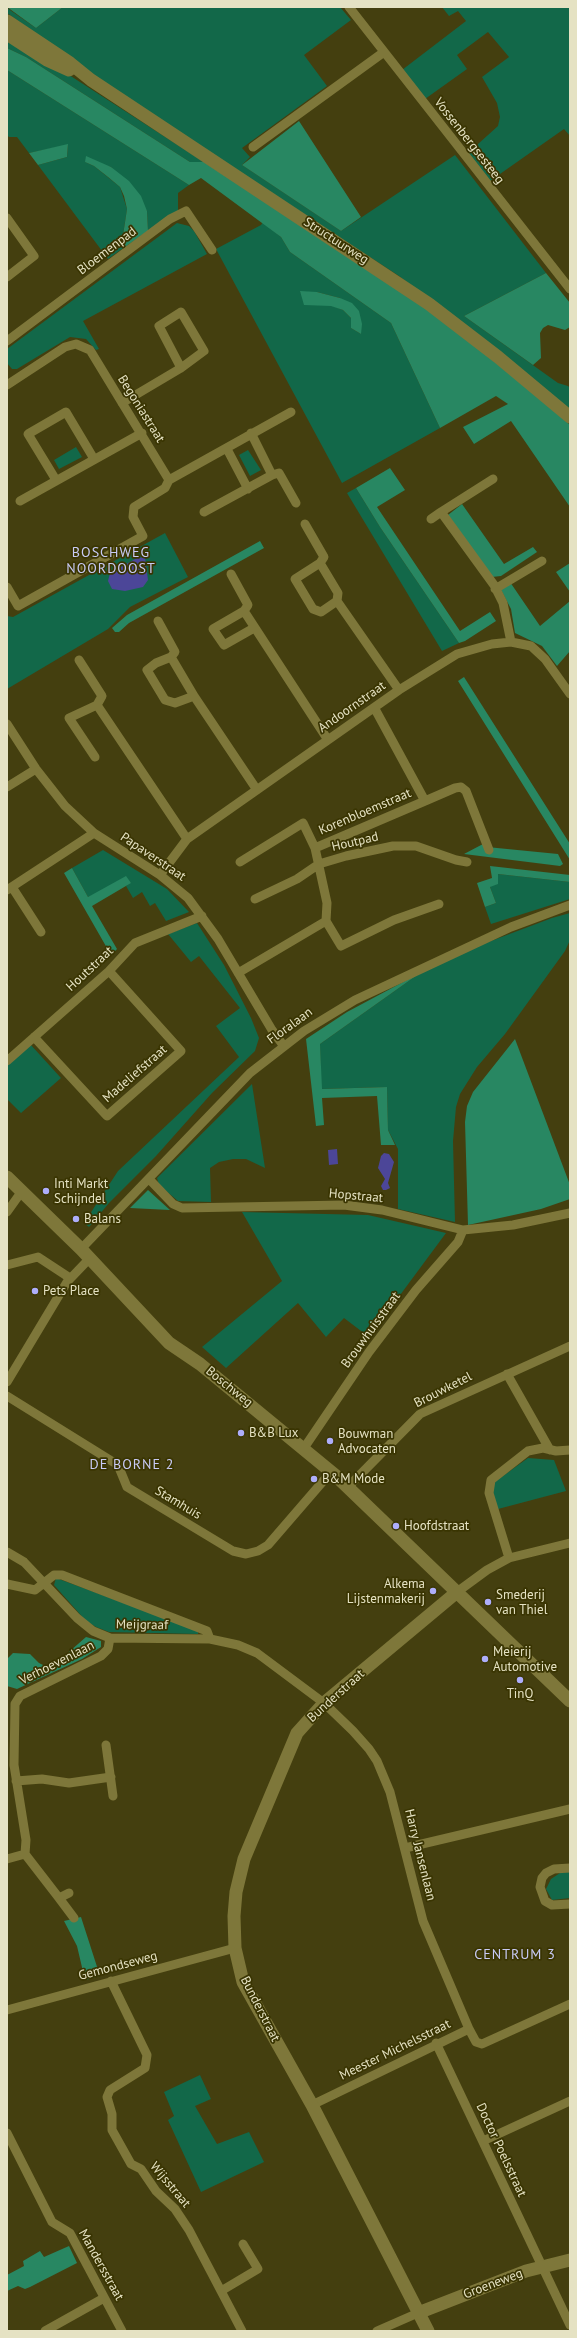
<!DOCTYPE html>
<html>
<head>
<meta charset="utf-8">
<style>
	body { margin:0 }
	#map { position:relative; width:577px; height:2338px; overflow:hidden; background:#443f0f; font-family:"PT Sans",sans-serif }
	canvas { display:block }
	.frame { position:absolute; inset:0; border:8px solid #e5e2c3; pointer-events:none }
</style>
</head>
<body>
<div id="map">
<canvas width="577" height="2338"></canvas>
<div class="frame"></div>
</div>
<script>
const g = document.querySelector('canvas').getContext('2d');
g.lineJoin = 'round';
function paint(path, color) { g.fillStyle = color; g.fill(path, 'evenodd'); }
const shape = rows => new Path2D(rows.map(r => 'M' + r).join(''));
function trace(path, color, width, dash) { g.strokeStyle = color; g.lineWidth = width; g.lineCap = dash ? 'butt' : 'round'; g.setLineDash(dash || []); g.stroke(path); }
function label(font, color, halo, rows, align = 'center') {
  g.font = font + ' "PT Sans",sans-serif'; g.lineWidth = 3.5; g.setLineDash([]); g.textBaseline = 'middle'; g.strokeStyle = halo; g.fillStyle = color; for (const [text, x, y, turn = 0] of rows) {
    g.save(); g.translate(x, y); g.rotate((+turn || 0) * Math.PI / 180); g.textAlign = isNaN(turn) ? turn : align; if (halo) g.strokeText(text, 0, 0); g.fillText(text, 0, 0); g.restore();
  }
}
const green = shape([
	[63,7,340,7,351,20,304,55,327,86,242,148,250,157,242,165,341,231,455,155,546,273,464,316,558,383,568,386,570,388,570,410,399,276,117,92,7,13,7,8,36,28],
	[442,7,570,7,570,136,564,129,490,181,468,153,498,126,500,117,497,103,482,77,509,57,488,32,457,55,467,69,425,99,402,70,466,21,458,11,449,16],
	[7,40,66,73,204,162,190,162,26,57,7,48],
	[7,70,189,185,178,193,178,211,148,231,147,211,111,167,85,162,94,166,120,187,127,209,122,241,125,247,108,259,38,165,67,157,68,145,29,153,17,137,9,137,7,135],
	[263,222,281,237,290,252,391,323,440,428,342,483,216,249,261,225],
	[300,292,317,292,340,298,361,334,351,328,351,318,343,310],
	[177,223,189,226,194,231,207,254,83,321,99,349,96,350,86,339,70,337,17,369,12,369,7,363,7,349],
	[76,447,82,457,59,469,54,460],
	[248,450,261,470,250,476,239,455],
	[356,488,380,527,459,643,442,651,347,493],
	[165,533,188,577,130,607,108,629,7,689,7,616,13,617],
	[103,850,167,889,189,912,166,921,155,903,150,906,142,892,133,898,126,886,131,882,88,897,72,868],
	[498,874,570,882,570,899,491,924,485,907,496,903,490,887],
	[570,913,570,940,565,951,505,1034,477,1067,460,1094,456,1107,453,1141,455,1222,398,1209,398,1149,388,1130,387,1087,321,1089,320,1044,420,973,483,944,552,918],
	[197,923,224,965,251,1018,259,1038,255,1051,212,1093,156,1156,109,1203,89,1227,84,1223,118,1171,239,1057,216,1026,240,1008,199,956,191,962,168,934],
	[30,1044,61,1078,21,1113,7,1099,7,1064],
	[252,1084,265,1168,246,1159,233,1159,219,1162,210,1168,211,1202,178,1201,159,1185,157,1178],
	[242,1212,368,1215,446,1233,369,1337,344,1318,326,1337,298,1303,226,1368,202,1347,282,1281],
	[528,1458,554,1460,566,1491,498,1509,491,1488,496,1481],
	[56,1578,198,1630,198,1634,109,1632,96,1627,86,1621,54,1585],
	[570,1871,570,1898,552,1900,546,1889,551,1879,560,1873],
	[200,2075,211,2099,195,2106,217,2144,249,2132,264,2162,201,2192,168,2120,174,2116,164,2092]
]);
const forest = shape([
	[7,7,63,7,36,28],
	[7,48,26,57,190,162,204,162,423,304,543,401,570,425,570,507,511,421,474,444,463,427,508,404,496,396,440,428,391,323,290,252,281,237,201,178,189,185,7,70],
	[299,121,361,217,341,231,242,165],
	[68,144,67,157,38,165,29,153],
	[86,156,111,167,129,181,141,196,147,211,148,231,125,247,122,242,127,209,124,196,120,187,108,177,94,166,85,162],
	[546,273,570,303,570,327,565,330,548,325,543,328,540,333,541,358,533,365,464,316],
	[300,291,317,292,340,298,352,303,359,311,362,324,361,334,351,328,351,318,343,310,331,306,304,305],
	[390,468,405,490,377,507,460,631,490,612,496,621,465,641,459,643,380,527,356,488],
	[462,504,504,564,533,547,537,552,501,576,492,577,448,515],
	[260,541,264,548,129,623,119,632,115,632,112,628,127,615],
	[570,563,570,592,556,572],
	[510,582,540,626,570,601,570,651,557,666,542,646,515,633,511,609,500,588],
	[464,677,570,844,570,860,458,681],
	[483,844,487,847,558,854,563,864,560,866,464,854],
	[490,866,570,875,570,882,498,874,498,884,490,887,496,903,485,907,477,883,492,878],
	[72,868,88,897,126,876,131,883,92,906,117,949,111,955,64,873],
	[420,973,320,1044,322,1089,387,1087,388,1130,395,1145,381,1145,377,1096,322,1098,324,1125,316,1126,306,1039,347,1012],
	[515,1039,570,1185,570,1199,541,1209,468,1225,465,1122,467,1106,473,1092],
	[148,1190,170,1210,130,1208],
	[86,1637,101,1641,101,1647,82,1659,17,1689,7,1686,7,1659,13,1653,30,1654,39,1663,45,1666,51,1665,62,1658],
	[81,1917,100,1976,85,1980,77,1946,64,1921],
	[69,2246,77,2263,30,2287,25,2289,18,2286,7,2291,7,2275,24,2266,23,2261,40,2251,44,2257]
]);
const water = shape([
	[145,557,148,580,143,587,125,591,112,589,108,581,110,573,137,558],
	[337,1149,338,1164,329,1165,328,1150],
	[384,1153,389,1154,394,1162,388,1183,390,1188,386,1190,383,1190,381,1186,385,1179,378,1168,381,1156]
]);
const street = shape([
	[349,7,570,289],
	[253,147,384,52],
	[7,218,34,256,7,277],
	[7,341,170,219,186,211,212,250],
	[7,385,65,347,76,344,90,350,169,480,165,488,134,507,133,517,143,536,18,606,7,587],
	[122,403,181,368,204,351,181,312,159,326,181,368],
	[251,433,272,475,279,473,296,503],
	[227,449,248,489],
	[493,479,441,512,494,585,503,603,511,642],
	[56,480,28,434,66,412,94,459],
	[169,480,291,412],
	[20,501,142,433],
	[204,512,272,475],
	[431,519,441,512],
	[305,524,324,557,320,563,338,593,337,601],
	[320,563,295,579,313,609,321,612,337,601,399,690],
	[231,574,248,605,244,611,328,740],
	[495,589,542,561],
	[244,611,213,629,224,645,254,628],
	[158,621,175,652,171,657,194,696],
	[171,657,156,663,147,670,165,700,175,703,194,696,257,790],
	[79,660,102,696,97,705,187,839],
	[7,724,36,769,65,806,94,833,160,875,188,898,218,939,272,1030,283,1045],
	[95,757,69,718,97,705],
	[7,787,36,769],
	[425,801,455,788,461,787,466,791,489,850],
	[240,862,303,823,315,848],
	[160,875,187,839,399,690,457,654,492,644,511,642,531,646,545,659,570,694],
	[12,887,41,932],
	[7,890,94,833],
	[255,899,297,879,319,864,346,856,393,846,416,846,456,860,467,862],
	[326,921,341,946,394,920,439,904],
	[238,973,326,921,327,903,315,848,425,801,375,709],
	[34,1037,107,1116,181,1051,109,971],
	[7,1061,109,971,135,943,202,916],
	[149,1179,173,1204,182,1208,344,1205,382,1210,463,1230,513,1225,570,1213],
	[7,1212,22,1191],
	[81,1249,250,1073,304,1031,355,1000,511,927,570,905],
	[7,1265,38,1257,70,1278],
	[507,1374,550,1450],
	[7,1382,67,1282,90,1258],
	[7,1396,118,1465,127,1487,233,1551,246,1554,258,1551,268,1545,331,1472],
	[304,1448,369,1352,416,1290,458,1242,463,1230],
	[348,1487,420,1414,570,1346],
	[7,1552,24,1562,77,1618,93,1631,110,1638,210,1639,238,1645,257,1653,324,1703,353,1731,369,1749,377,1761,390,1792,423,1921,469,2029],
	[509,1558,489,1493,491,1480,528,1451,543,1448,556,1451,570,1450],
	[7,1584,35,1590,54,1575,62,1575,207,1631,210,1639],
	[457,1592,487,1570,509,1558,570,1543],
	[106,1745,113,1796],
	[16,1781,42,1779,69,1783,111,1777],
	[405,1848,570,1809],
	[25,1854,26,1840,14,1765,15,1704,20,1696,101,1656,108,1649,110,1638],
	[25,1854,59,1898,69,1893],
	[7,1859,25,1854],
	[570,1868,554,1869,546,1873,542,1878,540,1887,545,1901,552,1905,570,1904],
	[59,1898,74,1918],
	[111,1981,147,2055,145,2068,110,2090,107,2097,112,2114,112,2130,131,2164,141,2169,156,2191,175,2209,189,2230,242,2331],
	[7,2010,235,1948],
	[436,2043,570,2325],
	[312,2105,469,2029,476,2042,482,2044,570,2004],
	[7,2133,52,2222,70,2233,122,2331],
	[483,2141,570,2101],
	[221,2291,258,2269,243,2244],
	[45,2331,104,2298],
	[377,2331,418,2313]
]);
const secondary = shape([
	[7,21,70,63,91,80,429,304,498,357,570,417],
	[7,34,47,60,69,70],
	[7,1177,81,1249,169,1343,200,1364,335,1475,570,1701],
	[418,2313,526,2271,570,2260],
	[428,2331,312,2105,243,1982,235,1948,234,1916,236,1892,244,1859,297,1733,324,1703,457,1592]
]);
const markers = [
	[46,1191,4,"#aeaefb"],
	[76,1219,4,"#aeaefb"],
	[35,1291,4,"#aeaefb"],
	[241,1433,4,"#aeaefb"],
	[330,1441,4,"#aeaefb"],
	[314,1479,4,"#aeaefb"],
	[396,1526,4,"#aeaefb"],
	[433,1591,4,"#aeaefb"],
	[488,1602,4,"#aeaefb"],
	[485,1659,4,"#aeaefb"],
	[520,1680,4,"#aeaefb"]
];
const streetNames = [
	["Vossenbergsesteeg",469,141,52],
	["Structuurweg",336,241,33],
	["Bloemenpad",107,251,-37],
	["Begoniastraat",141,409,58],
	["Andoornstraat",352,707,-35],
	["Korenbloemstraat",365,812,-23],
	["Houtpad",355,842,-13],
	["Papaverstraat",153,857,34],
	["Houtstraat",90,969,-43],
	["Floralaan",290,1026,-36],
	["Madeliefstraat",135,1074,-41],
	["Hopstraat",356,1196,5],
	["Brouwhuisstraat",371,1330,-54],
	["Boschweg",229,1387,39],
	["Brouwketel",443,1390,-27],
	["Stamhuis",178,1503,31],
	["Meijgraaf",142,1625,1],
	["Verhoevenlaan",57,1663,-27],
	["Bunderstraat",336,1696,-42],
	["Harry Jansenlaan",420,1855,76],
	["Gemondseweg",118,1966,-15],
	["Bunderstraat",260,2009,63],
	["Meester Michelsstraat",395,2050,-26],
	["Doctor Poelsstraat",501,2150,65],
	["Wijsstraat",170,2185,50],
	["Mandersstraat",101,2265,61],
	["Groeneweg",493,2284,-21]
];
const poiNames = [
	["Inti Markt",54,1184],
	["Schijndel",54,1199],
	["Balans",84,1219],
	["Pets Place",43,1291],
	["B&B Lux",249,1433],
	["Bouwman",338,1434],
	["Advocaten",338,1449],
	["B&M Mode",322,1479],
	["Hoofdstraat",404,1526],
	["Alkema",425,1584,"right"],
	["Lijstenmakerij",425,1599,"right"],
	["Smederij",496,1595],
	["van Thiel",496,1610],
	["Meierij",493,1652],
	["Automotive",493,1667],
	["TinQ",520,1694,"center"]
];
const neighbourhoodNames = [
	["BOSCHWEG",111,553],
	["NOORDOOST",111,569],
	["DE BORNE 2",132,1465],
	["CENTRUM 3",515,1955]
];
paint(green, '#126849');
paint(forest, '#288762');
paint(water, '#4c4698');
trace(street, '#7e773a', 9);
trace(secondary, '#7e773a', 13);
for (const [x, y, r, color] of markers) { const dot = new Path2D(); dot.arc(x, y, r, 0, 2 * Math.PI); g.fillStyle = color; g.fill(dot); trace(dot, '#3a3502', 1.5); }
label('13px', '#e5e2c3', '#3a3502', streetNames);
label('13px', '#e5e2c3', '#3a3502', poiNames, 'left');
g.letterSpacing = '1px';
label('14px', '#c9cbf6', '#3a3502', neighbourhoodNames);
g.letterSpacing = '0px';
</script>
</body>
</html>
